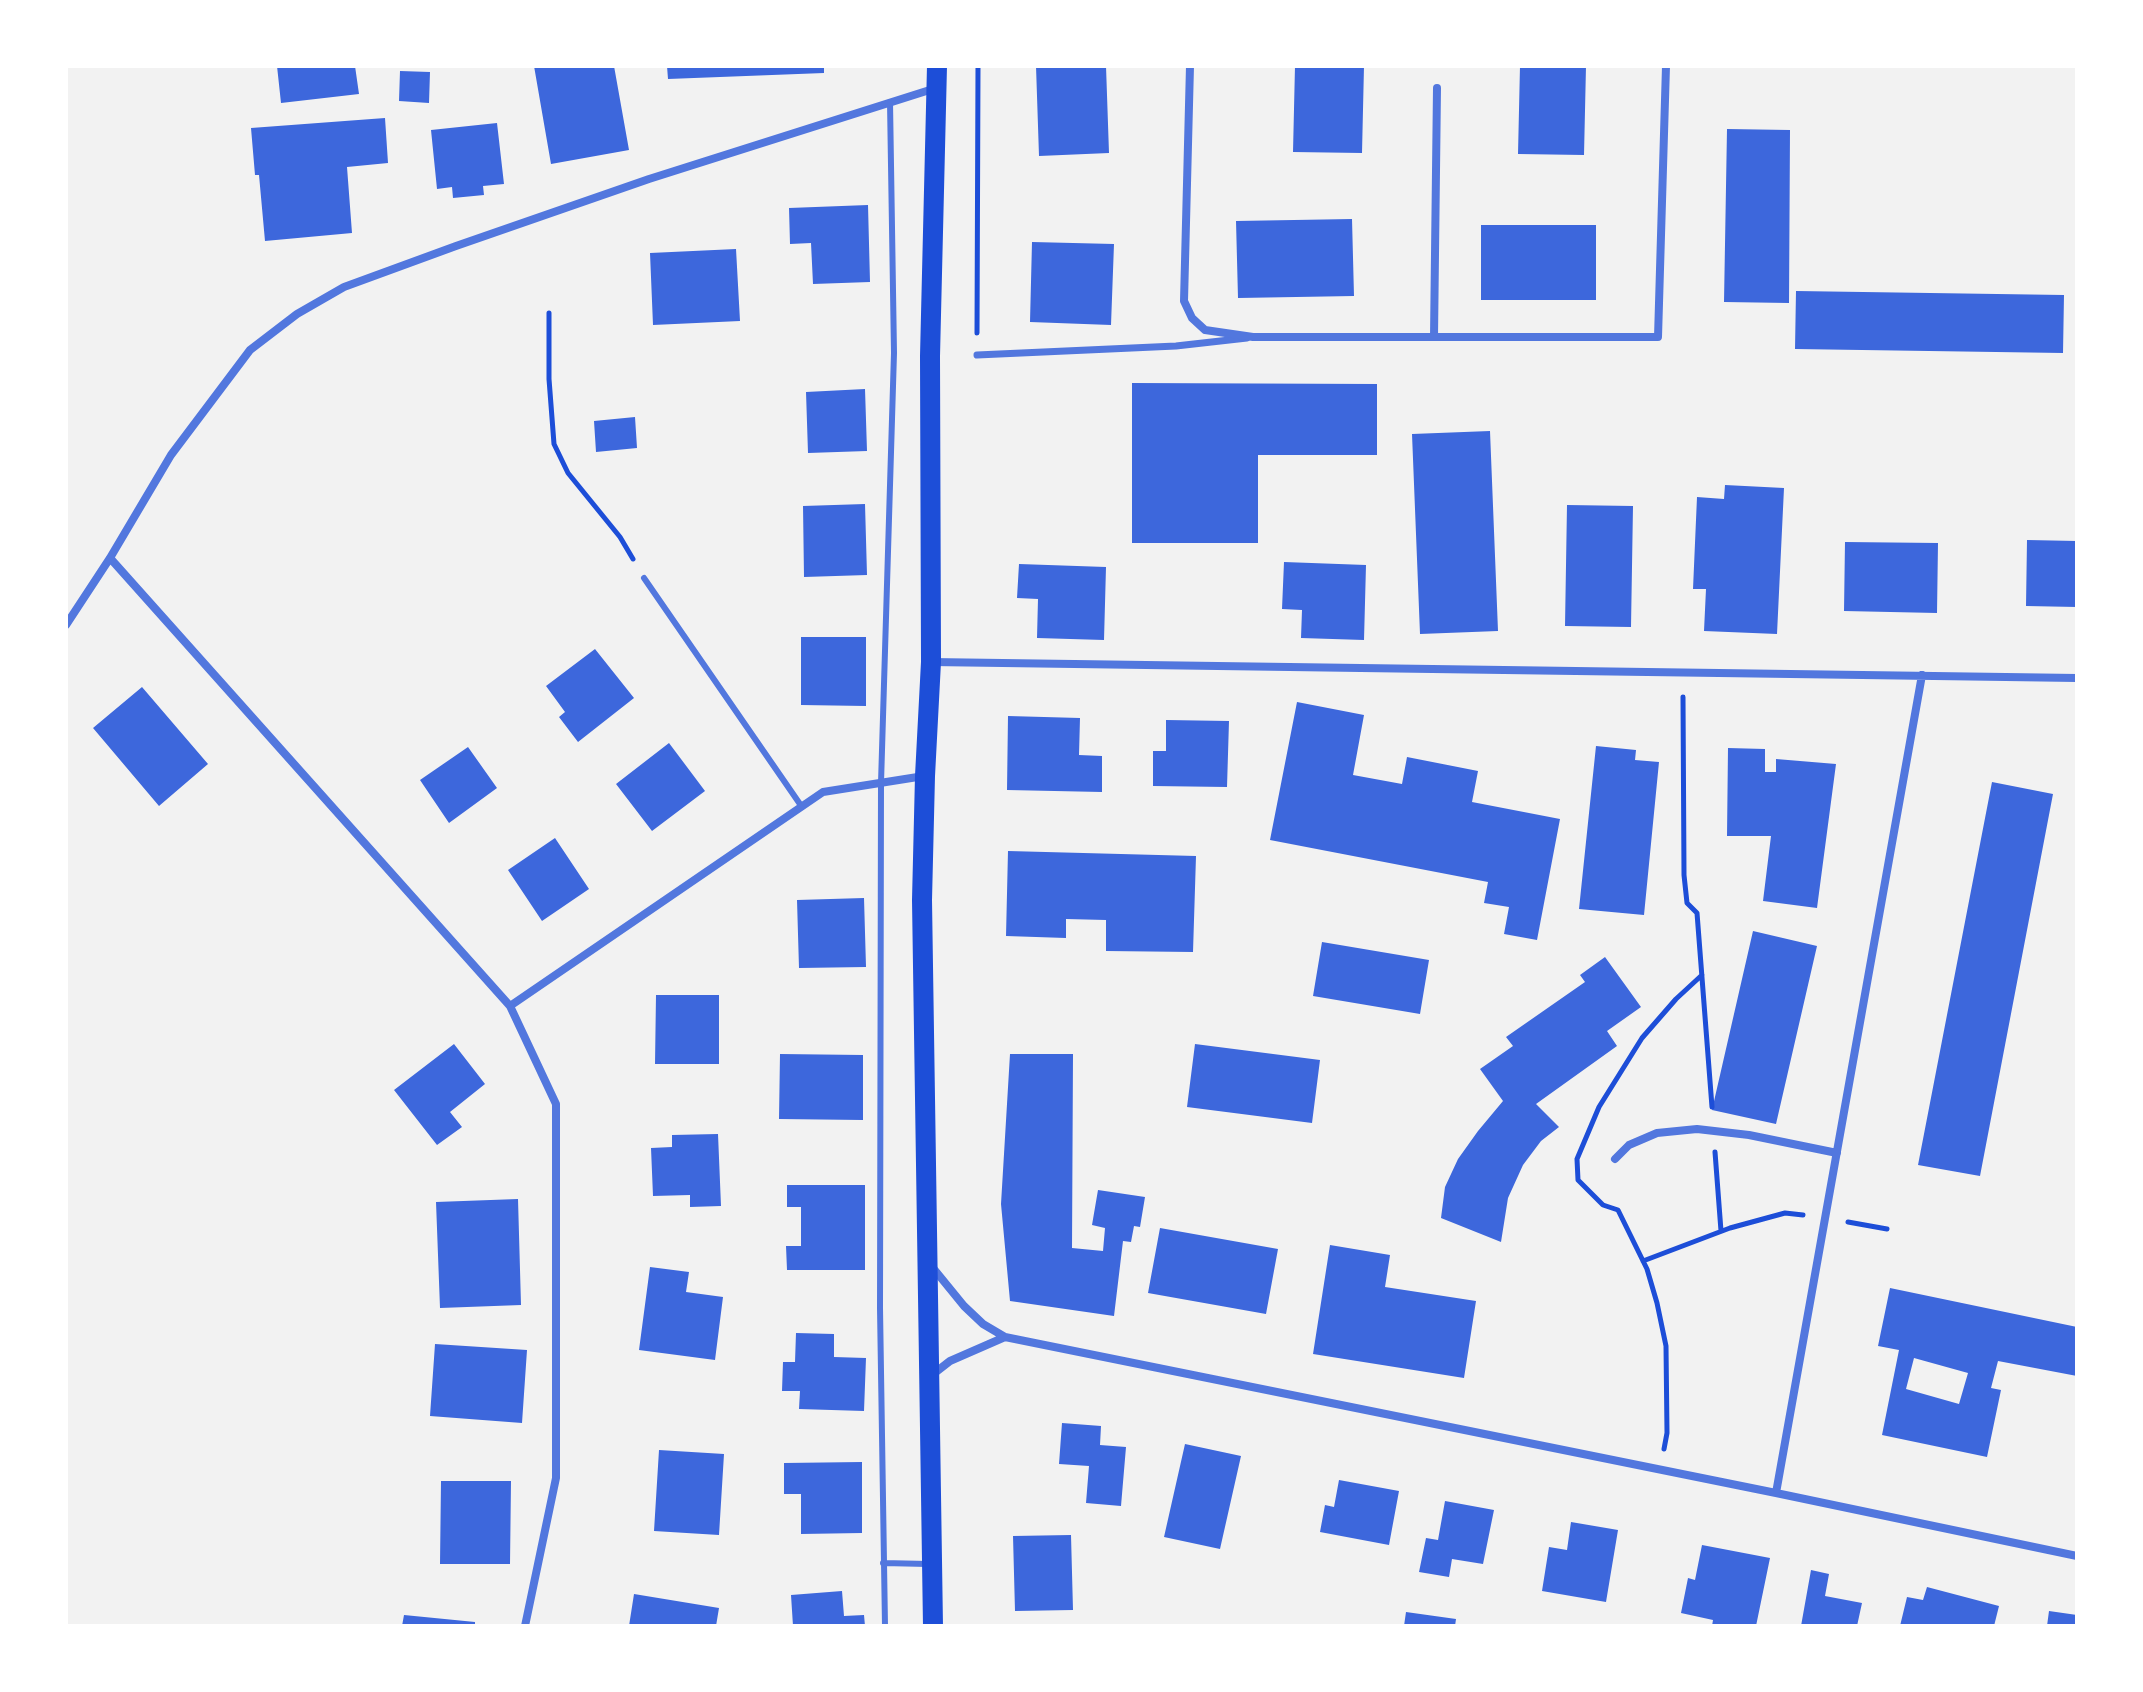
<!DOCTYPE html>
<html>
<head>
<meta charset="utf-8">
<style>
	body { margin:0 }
	#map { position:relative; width:2143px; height:1692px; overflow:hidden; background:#f2f2f2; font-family:"Public Sans",sans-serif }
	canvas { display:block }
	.frame { position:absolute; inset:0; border:68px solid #fff; pointer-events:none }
</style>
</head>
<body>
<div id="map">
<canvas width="2143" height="1692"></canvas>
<div class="frame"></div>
</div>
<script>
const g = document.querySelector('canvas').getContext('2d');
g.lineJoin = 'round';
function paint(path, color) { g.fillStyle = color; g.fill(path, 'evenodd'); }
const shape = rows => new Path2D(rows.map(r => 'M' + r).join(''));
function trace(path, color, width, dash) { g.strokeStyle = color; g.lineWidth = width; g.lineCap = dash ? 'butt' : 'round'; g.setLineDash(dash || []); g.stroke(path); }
const building = shape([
	[277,66,355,66,359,94,281,103],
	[534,66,614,66,629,150,551,164],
	[667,66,824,66,824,73,668,79],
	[1036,66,1106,66,1109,153,1039,156],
	[1295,66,1364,66,1362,153,1293,152],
	[1520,66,1586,66,1584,155,1518,154],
	[400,71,430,72,429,103,399,101],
	[385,118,388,163,347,167,352,233,265,241,259,175,255,175,251,128],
	[497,123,504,184,483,186,484,195,453,198,452,187,437,189,431,130],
	[1727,129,1790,130,1789,303,1724,302],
	[868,205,870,282,813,284,811,243,790,244,789,208],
	[1352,219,1354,296,1238,298,1236,221],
	[1481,225,1596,225,1596,300,1481,300],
	[1032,242,1114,244,1111,325,1030,322],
	[736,249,740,321,653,325,650,253],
	[1796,291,2064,295,2063,353,1795,349],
	[1132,383,1377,384,1377,455,1258,455,1258,543,1132,543],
	[865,389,867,451,808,453,806,392],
	[635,417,637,448,596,452,594,421],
	[1490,431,1498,631,1420,634,1412,434],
	[1725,485,1784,488,1777,634,1704,631,1706,589,1693,589,1697,497,1724,499],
	[865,504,867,575,804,577,803,506],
	[1567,505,1633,506,1631,627,1565,626],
	[2027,540,2077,541,2077,607,2026,606],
	[1845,542,1938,543,1937,613,1844,611],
	[1284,562,1366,565,1364,640,1301,638,1302,610,1282,609],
	[1019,564,1106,567,1104,640,1037,638,1038,599,1017,598],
	[801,637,866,637,866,706,801,705],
	[595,649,634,698,578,742,559,717,565,712,546,686],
	[142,687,208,764,159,806,93,728],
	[1297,702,1364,715,1353,775,1402,784,1407,757,1478,771,1472,802,1560,819,1537,940,1504,934,1509,907,1484,903,1488,882,1270,840],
	[1008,716,1080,718,1079,755,1102,756,1102,792,1007,790],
	[1166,720,1229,721,1227,787,1153,786,1153,751,1166,751],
	[669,743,705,791,652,831,616,784],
	[1596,746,1636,750,1635,760,1659,762,1644,915,1579,909],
	[468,747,497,788,449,823,420,780],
	[1728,748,1765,749,1765,772,1776,772,1776,759,1836,764,1817,908,1763,901,1771,836,1727,836],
	[1992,782,2053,794,1980,1176,1918,1165],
	[555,838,589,889,542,921,508,870],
	[1008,851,1196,856,1193,952,1106,951,1106,920,1066,919,1066,938,1006,936],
	[864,898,866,967,799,968,797,900],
	[1753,931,1817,946,1776,1124,1712,1110],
	[1322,942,1429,960,1420,1014,1313,996],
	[1605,957,1641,1007,1607,1031,1617,1046,1536,1104,1559,1127,1541,1141,1523,1165,1508,1198,1501,1242,1441,1218,1445,1187,1458,1159,1478,1131,1503,1101,1480,1069,1513,1046,1506,1037,1585,982,1580,975],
	[656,995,719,995,719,1064,655,1064],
	[454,1044,485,1084,450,1112,462,1127,437,1145,394,1090],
	[1195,1044,1320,1060,1312,1123,1187,1107],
	[780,1054,863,1055,863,1120,779,1119],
	[1010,1054,1073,1054,1072,1248,1103,1251,1105,1228,1092,1225,1098,1190,1145,1197,1140,1227,1134,1226,1131,1242,1123,1241,1114,1316,1010,1301,1001,1204],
	[718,1134,721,1206,690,1207,690,1195,653,1196,651,1148,672,1147,672,1135],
	[787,1185,865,1185,865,1270,787,1270,786,1246,801,1246,801,1207,787,1207],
	[518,1199,521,1305,440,1308,436,1202],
	[1160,1228,1278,1249,1266,1314,1148,1293],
	[1330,1245,1390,1255,1385,1287,1476,1301,1464,1378,1313,1354],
	[650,1267,689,1272,686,1292,723,1297,715,1360,639,1350],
	[1890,1288,2077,1327,2077,1376,1998,1361,1991,1388,2001,1390,1987,1457,1882,1435,1899,1350,1878,1346],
	[1914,1358,1968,1373,1959,1404,1906,1389],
	[796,1333,834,1334,834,1357,866,1358,864,1411,799,1409,800,1391,782,1391,783,1362,795,1362],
	[435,1344,527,1350,522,1423,430,1416],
	[1062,1423,1101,1426,1100,1445,1126,1447,1121,1506,1086,1503,1089,1466,1059,1464],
	[1185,1444,1241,1456,1220,1549,1164,1537],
	[659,1450,724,1454,719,1535,654,1531],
	[862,1462,862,1533,801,1534,801,1494,784,1494,784,1463],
	[1339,1480,1399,1491,1389,1545,1320,1532,1325,1505,1334,1507],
	[441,1481,511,1481,510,1564,440,1564],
	[1445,1501,1494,1510,1483,1564,1452,1559,1449,1577,1419,1572,1426,1538,1438,1540],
	[1571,1522,1618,1530,1606,1602,1542,1591,1549,1547,1567,1550],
	[1071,1535,1073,1610,1015,1611,1013,1536],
	[1702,1545,1770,1558,1756,1626,1712,1626,1713,1620,1681,1613,1688,1578,1695,1580],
	[1811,1570,1829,1574,1825,1596,1862,1603,1857,1626,1801,1626],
	[1927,1587,1999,1606,1994,1626,1900,1626,1907,1597,1923,1600],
	[842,1591,844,1616,864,1615,865,1626,793,1626,791,1595],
	[634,1594,719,1608,716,1626,629,1626],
	[2049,1611,2077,1615,2077,1626,2047,1626],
	[1406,1612,1456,1619,1455,1626,1404,1626],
	[404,1615,475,1622,475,1626,402,1626]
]);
const path = shape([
	[549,313,549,379,554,444,568,473,620,537,633,559],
	[977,333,978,66],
	[1683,697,1684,875,1687,903,1697,913,1712,1107],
	[1715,1152,1721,1231],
	[1848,1222,1887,1229],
	[1643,1261,1730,1228,1785,1213,1803,1215],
	[1664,1449,1667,1433,1666,1346,1657,1303,1647,1269,1618,1210,1603,1205,1578,1180,1577,1159,1599,1107,1642,1038,1676,999,1702,975]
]);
const service = shape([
	[644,578,802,807],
	[883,1563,928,1564],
	[885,1626,880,1308,881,783,894,353,890,102]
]);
const pedestrian = shape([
	[977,355,1176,346,1247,338]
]);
const minor = shape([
	[1190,66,1184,301,1192,318,1205,330,1253,337,1658,337,1666,66],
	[1434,337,1437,88],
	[110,558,510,1006,556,1104,556,1478,525,1626],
	[66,625,110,558,171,455,250,350,297,314,344,287,456,246,649,179,936,88],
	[931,662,2077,678],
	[510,1006,823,792,924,776],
	[1615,1159,1629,1145,1657,1133,1697,1129,1749,1135,1837,1153],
	[933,1268,964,1306,983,1324,1005,1337,1776,1493,2077,1556],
	[932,1375,950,1361,1005,1337],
	[1776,1493,1922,675]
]);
const primary = shape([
	[933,1626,922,900,925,776,931,662,930,356,937,66]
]);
paint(building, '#3d67dc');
trace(path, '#1d4ed8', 5);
trace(service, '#5277de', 6);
trace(pedestrian, '#5277de', 7);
trace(minor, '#5277de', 8);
trace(primary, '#1d4ed8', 20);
</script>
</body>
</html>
